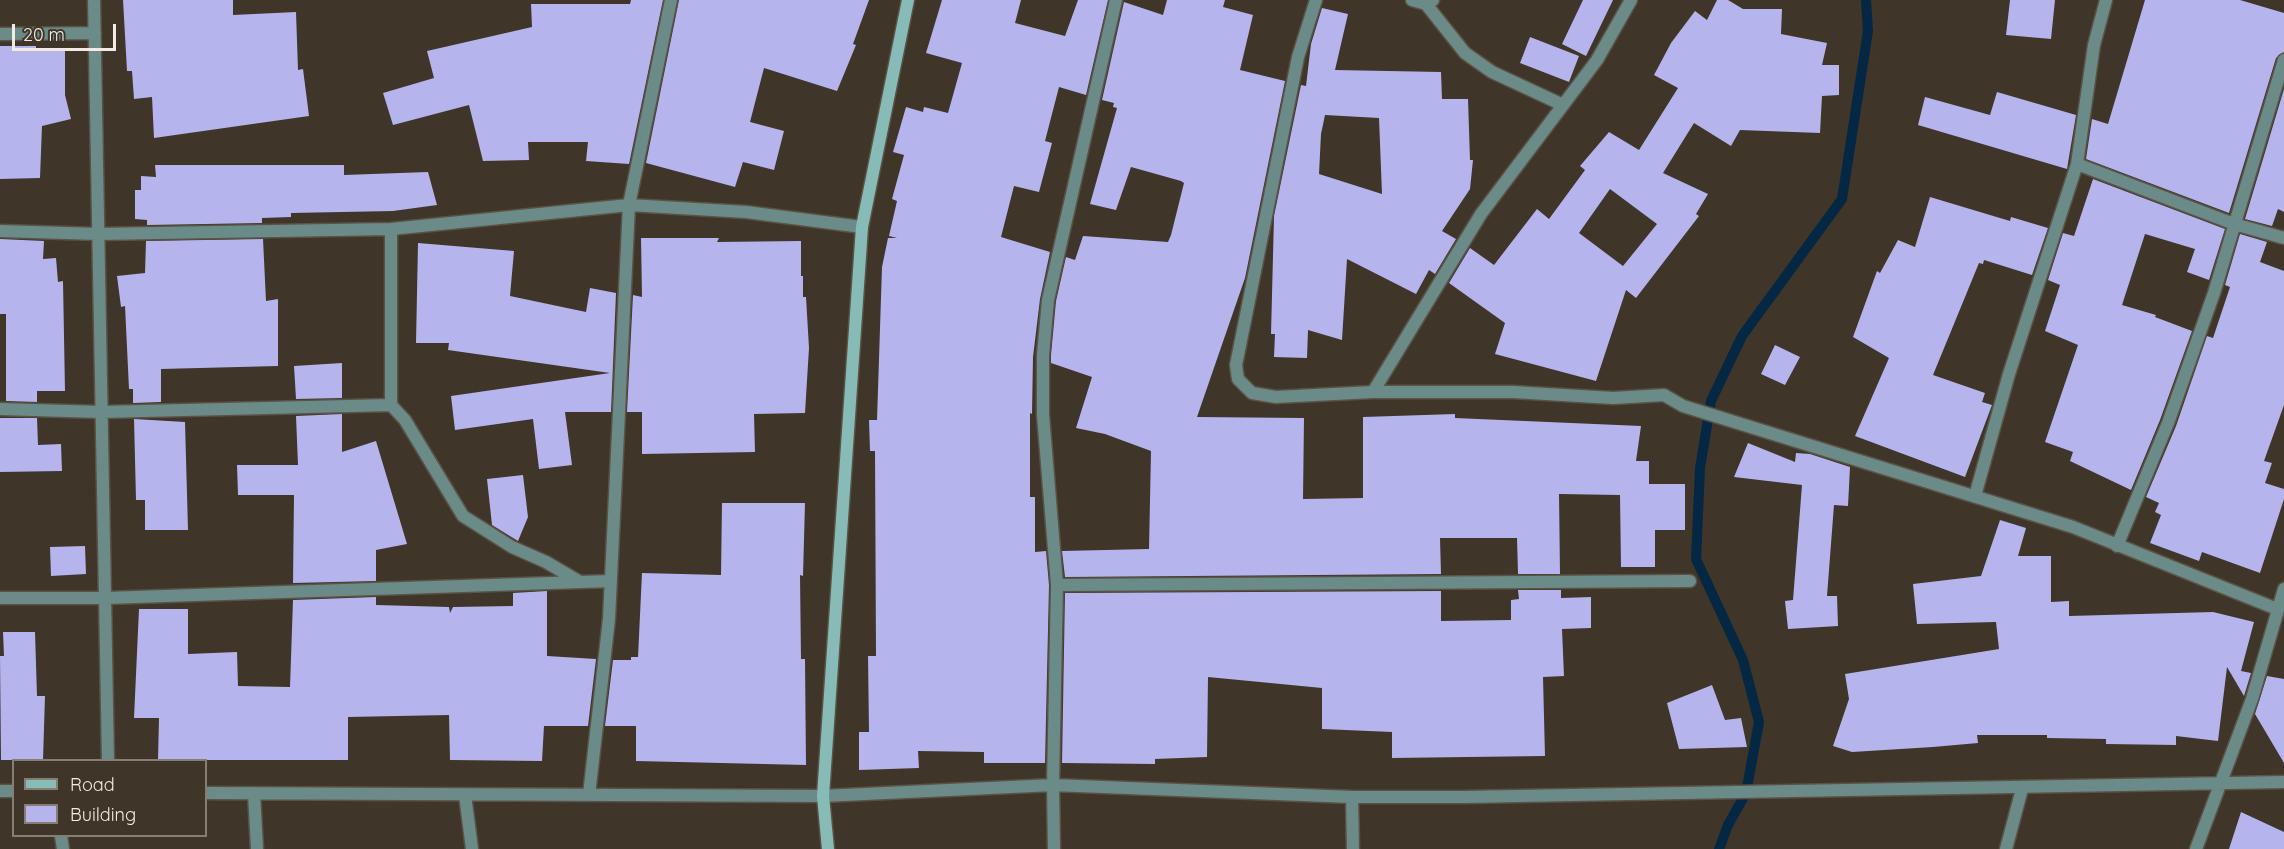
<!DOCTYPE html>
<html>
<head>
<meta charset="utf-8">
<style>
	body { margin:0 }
	#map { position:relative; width:2284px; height:849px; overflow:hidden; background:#3f3529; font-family:Quicksand,sans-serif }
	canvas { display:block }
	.legend { position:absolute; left:12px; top:759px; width:195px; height:78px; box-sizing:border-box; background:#3f3529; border:2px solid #867e73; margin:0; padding:8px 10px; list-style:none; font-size:18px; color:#f1ebe3 }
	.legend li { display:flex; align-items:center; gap:12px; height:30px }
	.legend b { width:30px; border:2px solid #867e73 }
	.scale { position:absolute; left:12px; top:24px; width:104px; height:27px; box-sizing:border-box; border:3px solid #f1ebe3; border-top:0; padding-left:8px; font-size:18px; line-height:21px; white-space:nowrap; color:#f1ebe3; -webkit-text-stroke:4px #3f3529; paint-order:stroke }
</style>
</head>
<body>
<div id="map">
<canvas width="2284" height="849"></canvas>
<ul class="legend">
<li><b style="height:8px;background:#87bbb7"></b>Road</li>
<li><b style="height:16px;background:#b5b4ed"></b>Building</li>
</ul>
<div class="scale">20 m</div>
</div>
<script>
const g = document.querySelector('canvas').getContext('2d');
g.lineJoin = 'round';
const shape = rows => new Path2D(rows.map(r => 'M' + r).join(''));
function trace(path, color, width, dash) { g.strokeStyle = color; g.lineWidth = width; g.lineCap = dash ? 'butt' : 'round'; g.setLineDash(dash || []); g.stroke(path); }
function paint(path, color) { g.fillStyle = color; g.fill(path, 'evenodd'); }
const stream = shape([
	[1719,849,1728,825,1746,793,1759,722,1743,660,1696,559,1700,468,1711,401,1742,336,1842,199,1868,31,1866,0]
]);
const building = shape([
	[123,0,233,0,233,15,296,12,298,70,303,69,309,116,154,138,152,97,134,99,132,71,127,71],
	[631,0,663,0,629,164,586,161,588,142,528,142,529,160,483,161,469,105,393,125,383,93,434,78,427,51,532,27,531,4,630,4],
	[679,0,869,0,853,44,856,45,837,91,764,68,750,122,784,131,774,170,743,162,735,187,646,163],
	[942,0,1021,0,1015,23,1065,36,1078,0,1108,0,1086,95,1059,87,1045,141,1052,143,1039,192,1014,186,1001,237,1050,252,1040,299,1033,357,1032,414,1030,413,1030,497,1035,497,1035,552,1046,551,1049,585,1045,763,984,763,984,752,918,751,919,768,859,770,859,732,869,732,868,656,876,656,875,451,870,451,869,420,877,420,882,267,888,238,897,238,889,236,897,201,892,199,904,155,893,152,906,107,923,112,924,107,948,113,962,63,926,53],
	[1167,0,1225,0,1223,7,1253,15,1240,70,1285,81,1245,278,1197,417,1304,418,1303,499,1363,498,1363,417,1455,414,1455,418,1641,426,1636,461,1649,461,1649,484,1685,484,1685,530,1655,530,1655,567,1621,567,1620,495,1559,494,1560,574,1518,574,1517,538,1440,538,1441,574,1065,577,1062,551,1149,549,1151,451,1105,434,1076,428,1092,377,1051,363,1051,355,1056,301,1066,257,1075,260,1083,236,1168,242,1171,235,1184,183,1181,181,1131,167,1116,210,1090,204,1117,108,1113,107,1114,103,1102,100,1124,2,1163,15],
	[1583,0,1613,0,1586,56,1562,44],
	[1717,0,1728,0,1743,9,1782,9,1781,34,1827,43,1822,65,1839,65,1839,95,1822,96,1820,133,1740,130,1731,146,1694,123,1663,173,1708,194,1696,214,1699,216,1636,298,1626,290,1596,381,1495,354,1505,323,1449,283,1470,248,1494,265,1537,209,1549,219,1585,170,1580,166,1609,132,1639,150,1678,88,1654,75,1671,43,1695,11,1707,20],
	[1610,189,1657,224,1623,266,1579,233],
	[2010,0,2055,0,2051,39,2006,35],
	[2145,0,2240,0,2284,13,2284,52,2276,58,2229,213,2086,159,2092,119,2108,124],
	[1322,8,1348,14,1335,70,1441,72,1442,99,1468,99,1470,160,1473,160,1470,189,1442,231,1456,239,1435,274,1429,270,1416,294,1347,259,1342,340,1308,330,1307,358,1274,357,1275,334,1271,334,1274,216,1301,85,1306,86,1311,44],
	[1325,115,1379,118,1382,194,1319,174,1321,134],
	[1530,37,1579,56,1569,82,1520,63],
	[0,46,36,46,36,51,65,50,65,95,71,119,42,126,40,178,0,179],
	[2284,89,2284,212,2278,209,2272,226,2245,219],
	[1997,92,2076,115,2067,169,1918,125,1925,97,1990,115],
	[155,165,344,165,344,175,428,172,437,205,393,211,291,213,291,217,262,218,262,223,147,225,147,220,135,219,135,190,141,190,141,176,156,177],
	[2093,179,2225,229,2209,280,2187,272,2195,249,2145,234,2122,305,2156,315,2155,317,2192,331,2160,420,2131,490,2070,461,2073,452,2045,442,2078,345,2045,331,2060,285,2048,280,2063,233,2074,236],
	[1930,197,2010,221,2011,217,2048,228,2032,275,1984,260,1983,264,1979,263,1933,375,1985,393,1982,402,1992,405,1965,477,1855,436,1889,358,1853,337,1877,271,1880,273,1898,240,1915,247],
	[2240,234,2267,242,2260,262,2284,271,2284,405,2264,461,2272,463,2265,483,2284,489,2284,499,2260,573,2202,552,2199,561,2150,543,2161,515,2155,512,2159,503,2146,497,2176,426,2207,336,2213,338,2230,287,2225,285],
	[641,238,719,238,717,242,801,241,801,276,803,276,803,297,806,297,809,348,805,413,754,414,755,452,642,454,642,412,627,412,633,295,642,297],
	[0,239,44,241,43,259,56,258,58,282,63,281,65,391,37,391,37,402,6,401,6,314,0,314],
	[263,239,266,301,278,299,278,366,161,369,161,402,133,403,133,389,129,389,125,306,121,307,117,276,145,273,146,241],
	[418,243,514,251,510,296,586,312,590,288,616,293,611,412,565,412,572,465,539,469,533,419,455,430,451,396,610,373,448,350,449,343,416,343],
	[1775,345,1800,357,1785,385,1761,374],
	[342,363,342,398,296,399,294,366],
	[342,414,342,452,376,441,407,544,376,550,376,581,293,583,294,495,238,495,237,465,298,465,296,416],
	[0,418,37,418,38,445,61,444,62,471,0,472],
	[134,419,185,422,188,530,145,530,145,500,136,500],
	[1748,443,1795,462,1796,453,1810,454,1850,467,1848,506,1834,505,1827,596,1837,596,1838,626,1788,629,1785,601,1793,600,1802,485,1734,477],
	[523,475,528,517,518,541,492,525,487,479],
	[722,503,805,503,803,576,800,575,801,659,805,659,806,765,636,761,636,726,605,726,613,660,631,660,631,657,638,657,642,573,721,575],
	[2000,520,2026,528,2018,556,2051,556,2051,602,2069,601,2069,616,2213,612,2254,622,2241,671,2251,673,2244,696,2227,667,2218,741,2176,736,2176,745,2106,744,2106,739,2047,738,2047,735,1977,735,1978,743,1933,747,1852,752,1833,746,1849,699,1845,674,1999,649,1996,622,1917,624,1913,584,1981,576],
	[85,546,86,574,51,576,50,547],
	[1518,590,1561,590,1561,598,1591,597,1591,628,1562,629,1564,676,1543,677,1545,756,1392,758,1392,732,1322,729,1322,688,1208,677,1207,757,1155,759,1155,764,1062,763,1065,593,1441,591,1441,621,1511,620,1511,600,1519,599],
	[547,591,547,656,596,659,588,726,544,726,542,761,450,760,449,715,348,717,348,760,158,760,159,718,134,718,139,609,188,609,188,654,237,652,238,686,290,687,293,600,376,597,376,605,449,607,450,613,453,607,513,606,513,593],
	[3,632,35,632,37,696,45,696,43,760,1,760,0,656,4,656],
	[2267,676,2284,679,2284,763,2255,714],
	[1712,685,1725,720,1741,718,1747,747,1679,749,1667,703],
	[2241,812,2284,832,2284,849,2229,849]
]);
const street = shape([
	[94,0,108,760],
	[1316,0,1298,57,1236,365,1238,379,1252,393,1276,397,1373,392,1513,392,1613,398,1664,395,1683,406,2073,527,2277,609],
	[1412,0,1426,4,1433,0],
	[1426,4,1465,53,1492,72,1563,105],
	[0,34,95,33],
	[2077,164,2234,224,2284,238],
	[0,231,98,234,391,229,629,205,746,212,862,227],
	[1373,392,1481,214,1597,60,1631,0],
	[391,405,391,229],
	[0,409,101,412,391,405,405,420,463,516,512,547,546,562,580,582],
	[1975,496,2009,374,2077,164,2094,45,2106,0],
	[2117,546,2168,423,2214,293,2284,60],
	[1057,585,1690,581],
	[0,598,106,598,611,581],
	[0,791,14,791],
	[206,793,823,796,1053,785,1352,797,1464,797,2284,782],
	[254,793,257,849],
	[465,795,472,849],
	[589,795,609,619,629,205,671,0],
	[1352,797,1353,849],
	[61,836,63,849],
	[1054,849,1053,785,1057,585,1043,415,1043,355,1048,300,1116,0],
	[2006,849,2022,789],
	[2196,849,2252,699,2284,589]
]);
const secondary = shape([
	[828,849,823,796,862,227,908,0]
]);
trace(stream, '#042843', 10);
paint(building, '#b5b4ed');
trace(street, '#5b5247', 15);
trace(secondary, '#5b5247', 15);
trace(street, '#6b8b89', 12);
trace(secondary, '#87bbb7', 12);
</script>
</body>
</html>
